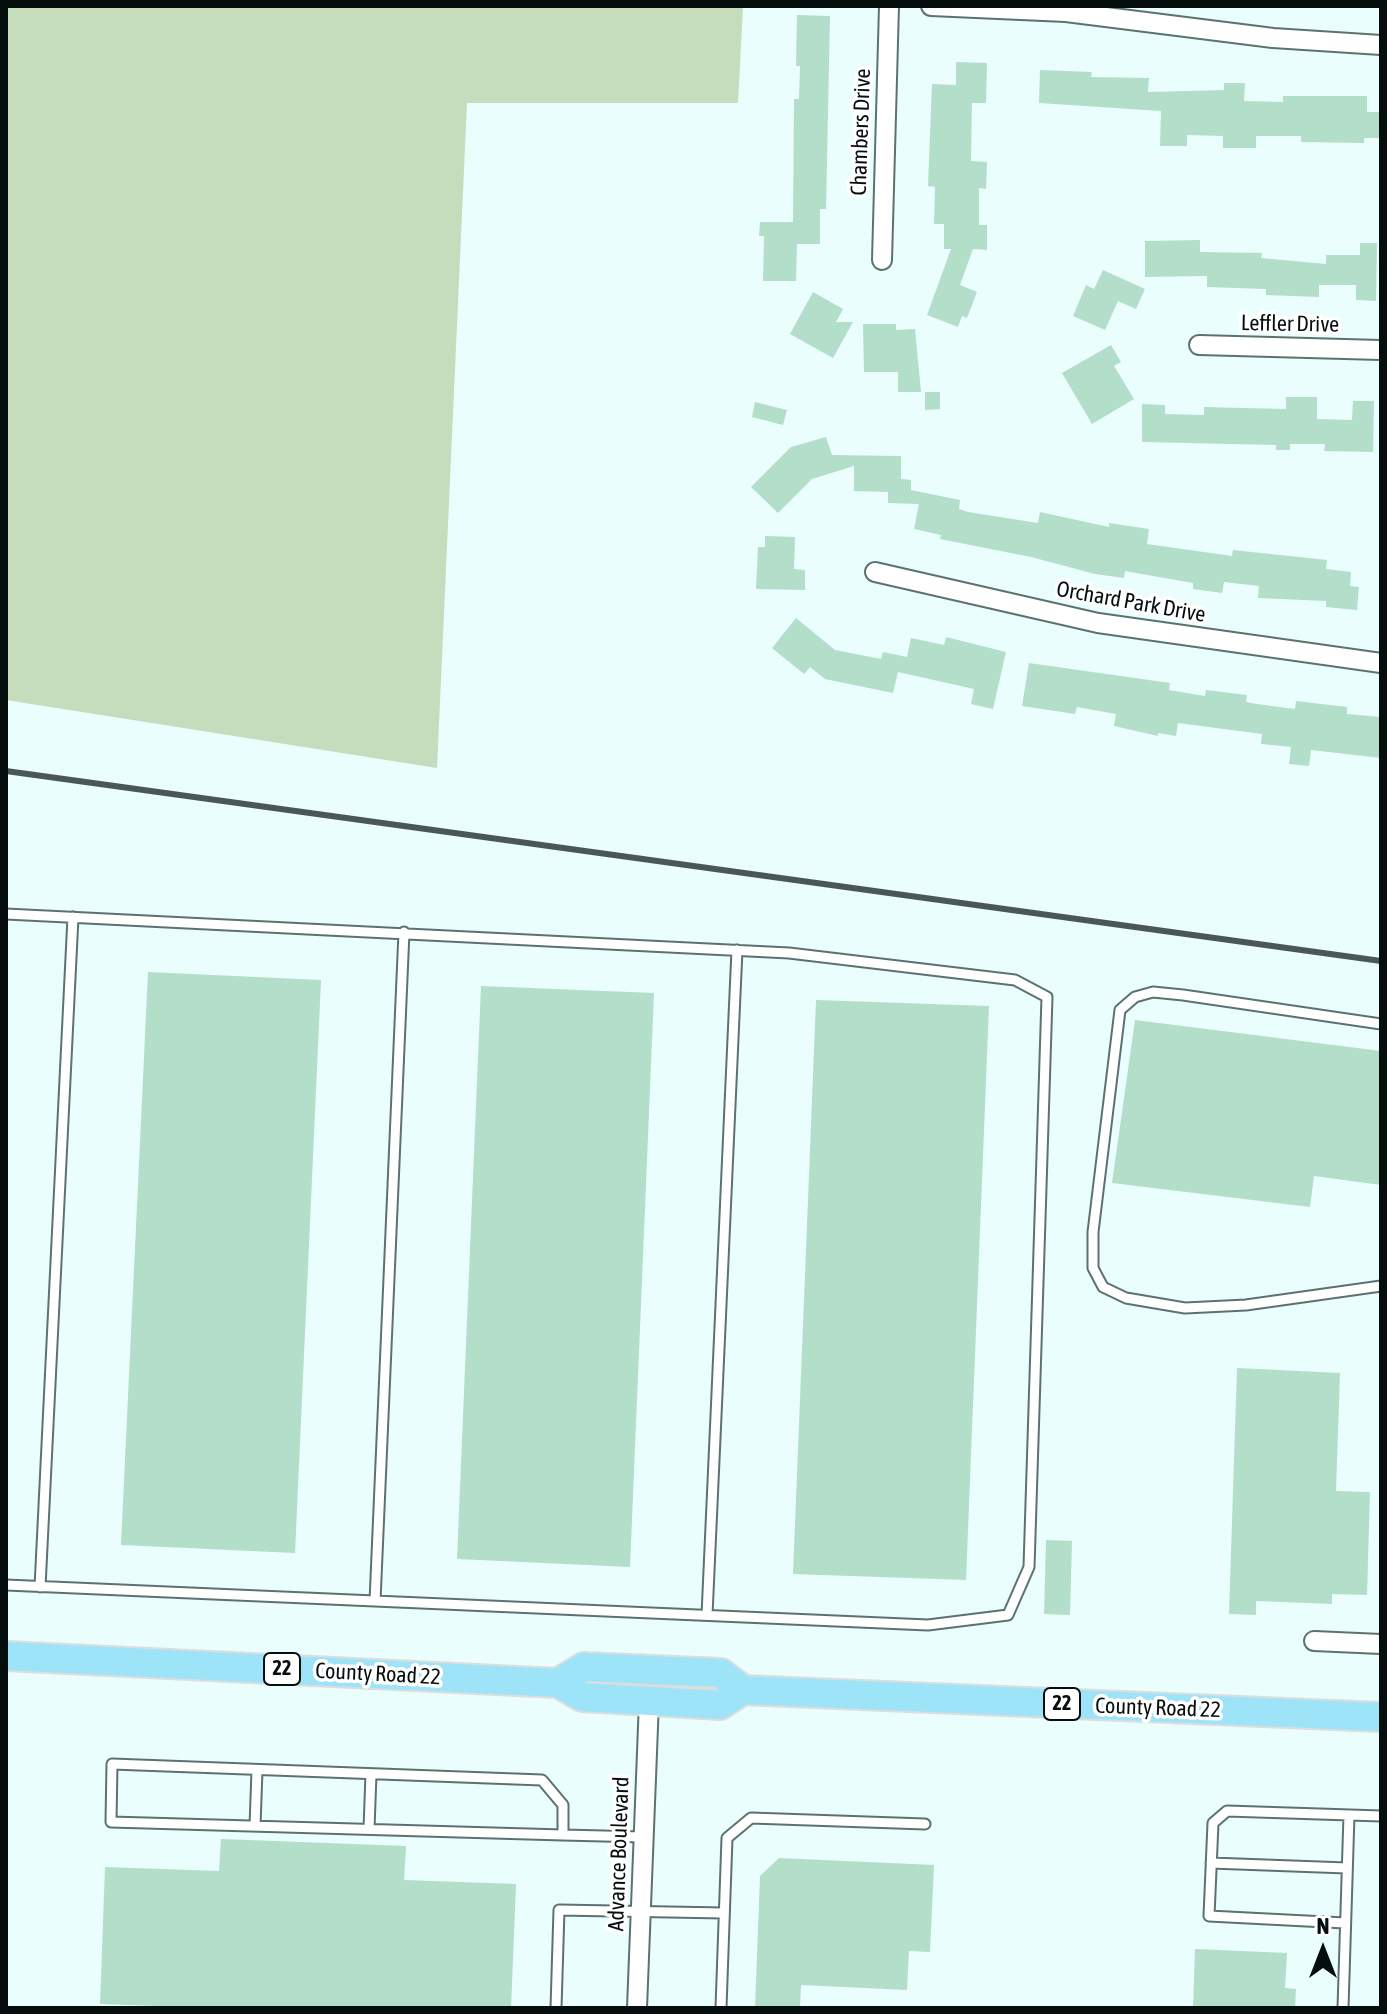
<!DOCTYPE html>
<html>
<head>
<meta charset="utf-8">
<style>
	body { margin:0 }
	#map { position:relative; width:1387px; height:2014px; overflow:hidden; background:#e9fefd; font-family:"Asap Condensed",sans-serif }
	canvas { display:block }
	.frame { position:absolute; inset:0; border:8px solid #050d0d; pointer-events:none }
	.north { position:absolute; left:1283px; top:1910px; width:80px; height:80px; -webkit-text-stroke:6px #fff; paint-order:stroke; rotate:0deg; font-size:22px; font-weight:700; line-height:32px; text-align:center; color:#050d0d }
	.north::after { content:''; display:block; margin:auto; width:28px; height:36px; background:#050d0d; clip-path:polygon(50% 0,100% 100%,50% 72%,0 100%) }
</style>
</head>
<body>
<div id="map">
<canvas width="1387" height="2014"></canvas>
<div class="frame"></div>
<div class="north">N</div>
</div>
<script>
const g = document.querySelector('canvas').getContext('2d');
g.lineJoin = 'round';
function paint(path, color) { g.fillStyle = color; g.fill(path, 'evenodd'); }
const shape = rows => new Path2D(rows.map(r => 'M' + r).join(''));
function trace(path, color, width, dash) { g.strokeStyle = color; g.lineWidth = width; g.lineCap = dash ? 'butt' : 'round'; g.setLineDash(dash || []); g.stroke(path); }
function label(font, color, halo, rows, align = 'center') {
  g.font = font + ' "Asap Condensed",sans-serif'; g.lineWidth = 7; g.setLineDash([]); g.textBaseline = 'middle'; g.strokeStyle = halo; g.fillStyle = color; for (const [text, x, y, turn = 0] of rows) {
    g.save(); g.translate(x, y); g.rotate((+turn || 0) * Math.PI / 180); g.textAlign = isNaN(turn) ? turn : align; if (halo) g.strokeText(text, 0, 0); g.fillText(text, 0, 0); g.restore();
  }
}
const green = shape([
	[6,6,743,6,738,103,467,103,437,768,6,700]
]);
const building = shape([
	[797,15,830,16,826,209,820,209,820,244,797,244,796,281,763,281,764,236,759,236,760,222,793,222,794,99,799,99,800,66,796,66],
	[956,62,987,63,986,103,972,103,971,161,987,162,986,189,979,188,979,225,987,225,987,250,973,249,960,285,977,292,967,318,962,316,958,327,927,315,951,249,944,249,944,224,934,224,935,187,928,186,932,84,956,85],
	[1040,70,1092,72,1091,77,1149,78,1148,92,1224,90,1224,83,1245,83,1244,101,1283,102,1283,96,1367,96,1367,112,1380,112,1380,138,1364,138,1364,143,1301,142,1301,136,1256,136,1256,148,1223,148,1223,136,1187,135,1187,146,1160,146,1161,111,1039,103],
	[1200,240,1200,252,1262,253,1261,258,1326,264,1326,255,1360,255,1360,243,1377,243,1376,301,1356,300,1356,285,1319,285,1319,297,1266,295,1266,289,1207,287,1207,276,1145,277,1145,241],
	[1103,270,1145,289,1136,309,1118,301,1105,330,1073,316,1086,285,1094,289],
	[813,292,843,309,836,322,853,322,833,358,790,334],
	[863,324,896,324,896,330,915,329,921,392,898,392,898,372,864,372],
	[1111,345,1121,362,1114,366,1134,399,1092,424,1062,373],
	[925,392,940,392,940,409,925,410],
	[1286,397,1317,397,1317,419,1352,420,1353,401,1374,401,1373,452,1324,451,1325,444,1290,444,1290,450,1276,450,1276,445,1142,442,1142,404,1165,405,1165,414,1204,415,1204,407,1286,409],
	[755,402,787,410,783,425,752,417],
	[826,437,832,455,901,456,901,479,911,480,911,490,960,500,959,509,968,512,1038,523,1040,512,1109,527,1109,523,1149,529,1147,544,1232,556,1233,550,1327,560,1326,569,1351,572,1350,586,1359,587,1357,610,1326,607,1326,601,1258,598,1259,586,1224,582,1222,593,1193,589,1193,583,1125,571,1124,578,1095,574,1031,557,940,539,941,535,914,529,919,504,888,503,888,492,854,491,854,466,812,479,778,513,751,487,791,447],
	[765,536,795,537,794,569,805,570,805,590,756,589,758,547,765,547],
	[796,618,835,650,881,659,883,652,907,657,911,638,944,645,946,637,1006,652,993,709,971,704,974,689,898,672,893,693,825,679,810,667,804,674,772,648],
	[1029,663,1170,683,1169,690,1205,696,1206,690,1247,695,1246,702,1257,704,1295,709,1296,701,1347,707,1347,714,1381,717,1381,758,1311,750,1309,766,1289,764,1291,747,1261,744,1262,734,1178,723,1176,736,1158,733,1158,736,1114,726,1116,714,1077,707,1075,714,1022,706],
	[148,972,321,980,295,1553,121,1545],
	[481,986,654,993,630,1567,457,1559],
	[816,1000,989,1006,966,1580,793,1574],
	[1135,1020,1381,1051,1381,1185,1314,1176,1310,1207,1112,1183],
	[1237,1368,1340,1373,1336,1491,1370,1492,1367,1595,1332,1594,1332,1604,1256,1601,1256,1615,1229,1614],
	[1046,1540,1072,1541,1070,1615,1044,1614],
	[221,1839,406,1846,404,1880,516,1884,511,2008,213,2008,100,2004,105,1867,219,1871],
	[779,1858,934,1865,930,1952,909,1951,907,1990,801,1985,800,2008,755,2008,760,1876],
	[1195,1949,1287,1953,1285,1988,1296,1989,1295,2008,1193,2008]
]);
const lane = shape([
	[6,914,789,953,1015,980,1047,997,1029,1567,1008,1615,928,1625,6,1585],
	[1381,1024,1183,995,1153,992,1135,997,1120,1010,1093,1232,1093,1268,1103,1287,1126,1298,1185,1308,1246,1305,1381,1286],
	[40,1587,73,917],
	[375,1601,404,932],
	[707,1615,737,950],
	[255,1826,257,1770],
	[369,1829,371,1774],
	[563,1835,563,1805,542,1780,112,1764,111,1822,563,1835,644,1837],
	[1211,1863,1347,1868],
	[1345,1923,1209,1916,1213,1823,1227,1811,1381,1816],
	[556,2008,559,1910,724,1913],
	[721,2008,727,1838,751,1818,925,1824],
	[1343,2008,1349,1815]
]);
const street = shape([
	[931,6,1066,12,1273,38,1381,45],
	[882,260,889,6],
	[1199,345,1381,350],
	[875,572,1098,623,1381,663],
	[1314,1641,1381,1644],
	[637,2008,649,1701]
]);
const primary = shape([
	[6,1656,558,1683,582,1697,720,1705,743,1690],
	[558,1683,584,1667,721,1673,743,1690,1381,1717]
]);
const rail = shape([
	[6,771,1381,961]
]);
const shields = [
	[282,1669,36],
	[1062,1704,36]
];
const shieldNames = [
	["22",282,1669],
	["22",1062,1704]
];
const streetNames = [
	["Chambers Drive",861,132,-88],
	["Leffler Drive",1290,324,1],
	["Orchard Park Drive",1131,602,10],
	["County Road 22",378,1674,3],
	["County Road 22",1158,1708,2],
	["Advance Boulevard",619,1854,-88]
];
paint(green, '#c5ddbc');
paint(building, '#b3deca');
trace(lane, '#5b7271', 13);
trace(street, '#5b7271', 22);
trace(primary, '#dcdddd', 32);
trace(lane, '#fff', 9);
trace(street, '#fff', 18);
trace(primary, '#9ee4f9', 28);
trace(rail, '#4b5756', 6);
for (const [x, y, w] of shields) { const box = new Path2D(); box.roundRect(x - w / 2, y - 16, w, 32, 6); g.fillStyle = '#fff'; g.fill(box); trace(box, '#050d0d', 2); }
label('bold 20px', '#050d0d', null, shieldNames);
label('22px', '#050d0d', '#fff', streetNames);
</script>
</body>
</html>
